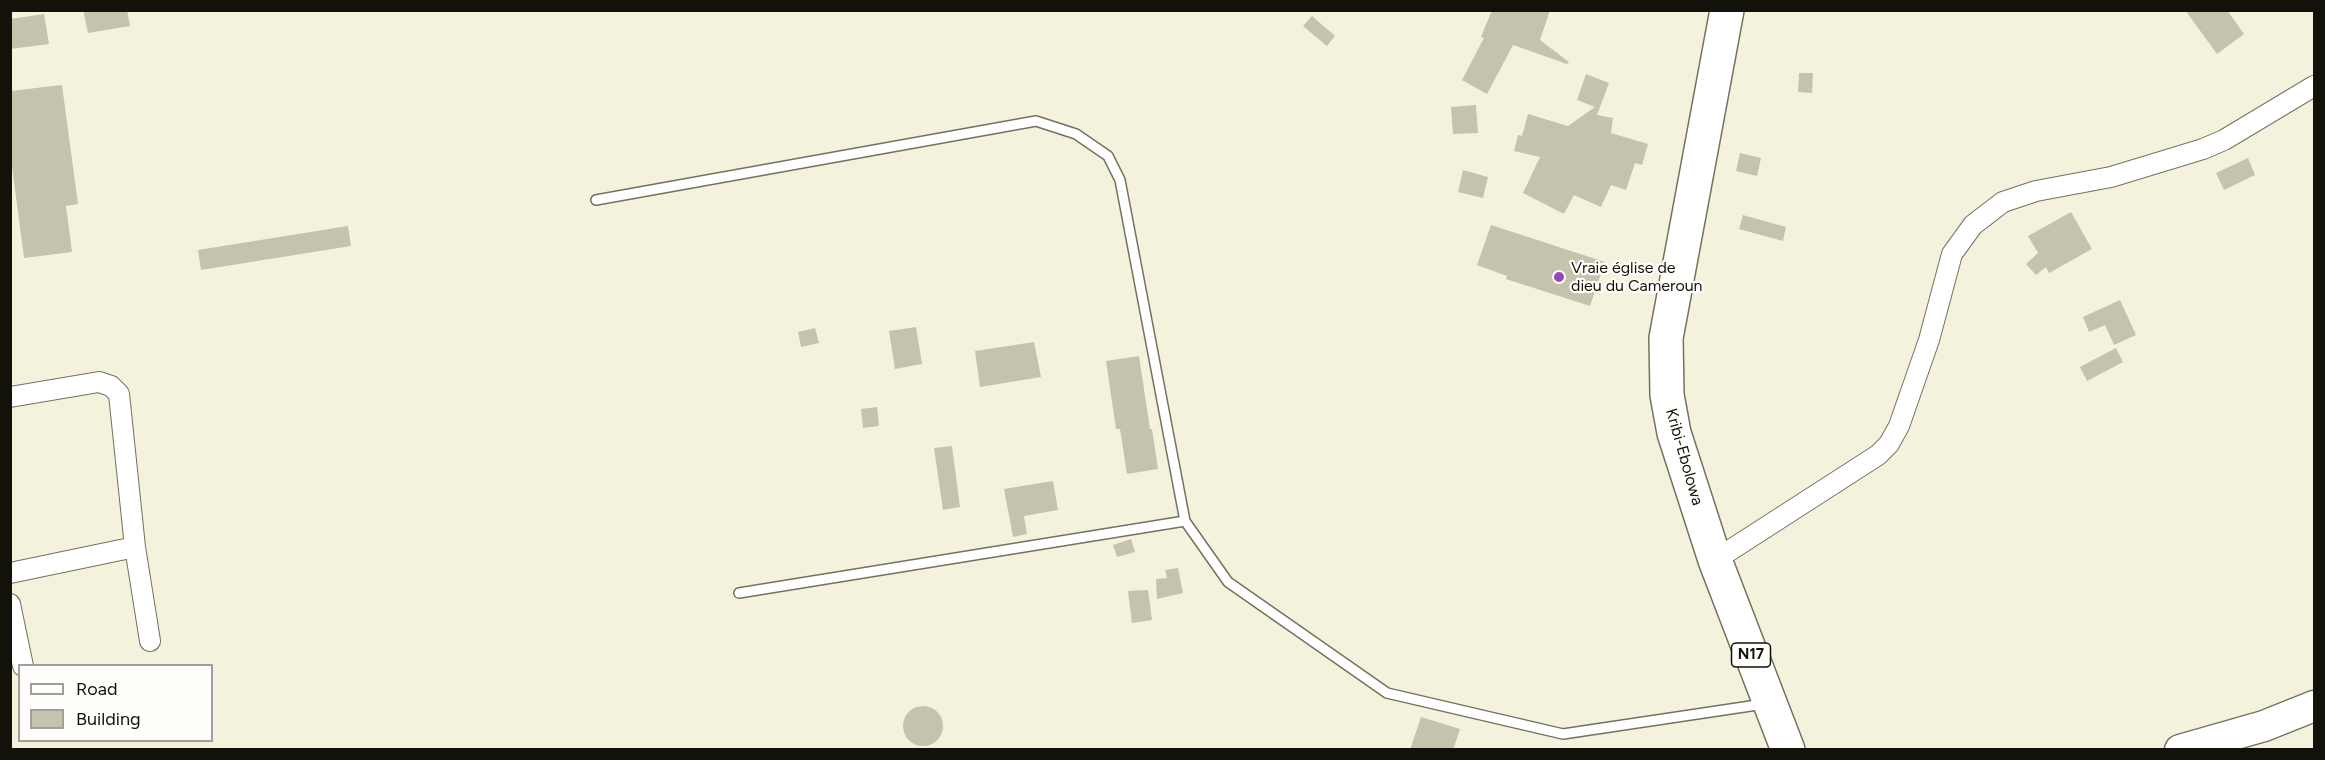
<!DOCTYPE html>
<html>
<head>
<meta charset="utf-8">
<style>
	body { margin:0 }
	#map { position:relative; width:2325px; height:760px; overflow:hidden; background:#f4f2dc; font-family:Figtree,sans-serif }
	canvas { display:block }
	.frame { position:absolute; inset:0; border:12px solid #12110a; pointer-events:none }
	.legend { position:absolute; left:18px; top:664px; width:195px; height:78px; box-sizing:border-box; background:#fffefa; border:2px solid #a09f9a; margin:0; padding:8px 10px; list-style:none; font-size:18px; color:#12110a }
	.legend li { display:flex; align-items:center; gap:12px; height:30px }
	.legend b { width:30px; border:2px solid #a09f9a }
</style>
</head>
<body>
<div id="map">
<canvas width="2325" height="760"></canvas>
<div class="frame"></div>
<ul class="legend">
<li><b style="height:8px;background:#fff"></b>Road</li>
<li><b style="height:16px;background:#c4c3ae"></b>Building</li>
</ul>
</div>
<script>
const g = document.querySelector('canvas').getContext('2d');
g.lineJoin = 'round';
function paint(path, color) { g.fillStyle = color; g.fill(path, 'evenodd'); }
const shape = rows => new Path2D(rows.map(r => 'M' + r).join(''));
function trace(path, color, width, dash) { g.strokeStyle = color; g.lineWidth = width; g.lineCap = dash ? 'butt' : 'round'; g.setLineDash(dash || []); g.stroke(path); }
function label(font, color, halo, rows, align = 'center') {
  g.font = font + ' Figtree,sans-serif'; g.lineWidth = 4.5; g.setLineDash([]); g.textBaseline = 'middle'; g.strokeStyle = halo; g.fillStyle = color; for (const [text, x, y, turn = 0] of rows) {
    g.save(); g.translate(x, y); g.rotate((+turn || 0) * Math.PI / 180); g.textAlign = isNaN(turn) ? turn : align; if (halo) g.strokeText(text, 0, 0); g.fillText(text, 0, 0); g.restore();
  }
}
const building = shape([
	[83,10,127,10,130,26,88,33],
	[1492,10,1550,10,1540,40,1569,62,1567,64,1513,45,1487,94,1462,80,1484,38,1481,37],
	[2185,10,2227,10,2244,34,2217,54],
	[44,14,49,44,10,49,10,19],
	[1312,16,1335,36,1327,46,1303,26],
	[1799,73,1813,73,1812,93,1798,92],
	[1586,74,1609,83,1597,115,1613,118,1611,133,1648,144,1642,165,1635,163,1626,190,1611,185,1601,207,1574,195,1564,214,1523,193,1540,157,1514,151,1518,135,1522,136,1528,114,1568,126,1595,107,1577,100],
	[62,85,78,204,66,206,72,252,24,258,10,152,10,91],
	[1476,105,1478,133,1453,134,1451,107],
	[1740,153,1761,158,1757,176,1736,171],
	[2248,158,2255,175,2224,190,2216,173],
	[1463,170,1488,177,1483,198,1458,192],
	[2071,212,2092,249,2049,273,2046,267,2036,275,2026,264,2038,253,2028,236],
	[1743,215,1786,227,1783,241,1739,229],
	[1491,225,1605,262,1590,306,1506,279,1507,276,1477,265],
	[348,226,351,246,201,270,198,250],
	[2120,300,2136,335,2114,345,2105,325,2089,332,2083,317],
	[916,327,922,364,895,369,889,331],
	[815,328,819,343,801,347,798,332],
	[1034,342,1041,377,980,387,975,351],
	[2116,348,2123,362,2087,381,2080,367],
	[1139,356,1150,429,1152,429,1158,469,1127,474,1120,429,1116,429,1106,361],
	[877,407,879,426,863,428,861,409],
	[952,446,960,507,943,510,934,448],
	[1053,481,1058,510,1024,516,1027,534,1013,537,1004,489],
	[1131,539,1135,552,1117,557,1113,545],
	[1178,568,1183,593,1157,599,1156,579,1167,578,1165,570],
	[1148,590,1152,620,1132,623,1128,591],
	'903 726a20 20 0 1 1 40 0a20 20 0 1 1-40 0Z',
	[1421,717,1460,729,1453,750,1410,750]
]);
const service = shape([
	[596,200,1036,121,1076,134,1108,156,1120,180,1185,521,1228,582,1387,693,1563,734,1764,704],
	[739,593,1185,521]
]);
const minor = shape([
	[10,397,99,382,111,386,119,394,135,547],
	[1715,560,1878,455,1889,444,1899,426,1929,340,1952,254,1973,225,2003,202,2036,191,2111,177,2203,149,2224,140,2314,86],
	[10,573,135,547,150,641],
	[10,604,23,666]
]);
const primary = shape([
	[2180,750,2264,726,2314,706]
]);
const trunk = shape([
	[1727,10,1666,338,1667,395,1674,433,1715,560,1788,750]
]);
const markers = [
	[1559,277,6,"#9547b7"]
];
const shields = [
	[1751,655,39]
];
const shieldNames = [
	["N17",1751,655]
];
const poiNames = [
	["Vraie église de",1571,268],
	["dieu du Cameroun",1571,286]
];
const streetNames = [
	["Kribi-Ebolowa",1684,457,74]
];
paint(building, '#c4c3ae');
trace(service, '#73725f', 12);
trace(minor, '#73725f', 22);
trace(primary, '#73725f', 33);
trace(trunk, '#73725f', 36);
trace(service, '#fff', 9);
trace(minor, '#fff', 20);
trace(primary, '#fff', 30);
trace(trunk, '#fff', 33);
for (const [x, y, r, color] of markers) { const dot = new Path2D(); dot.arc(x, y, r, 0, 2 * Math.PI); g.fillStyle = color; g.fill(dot); trace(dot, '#fffefa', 2); }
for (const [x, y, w] of shields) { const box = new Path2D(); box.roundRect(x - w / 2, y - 12, w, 24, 4.5); g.fillStyle = '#fffefa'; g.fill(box); trace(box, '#12110a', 1.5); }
label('bold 15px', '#12110a', null, shieldNames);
label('16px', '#12110a', '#fffefa', poiNames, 'left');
label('16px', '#12110a', '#fffefa', streetNames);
</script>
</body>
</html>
